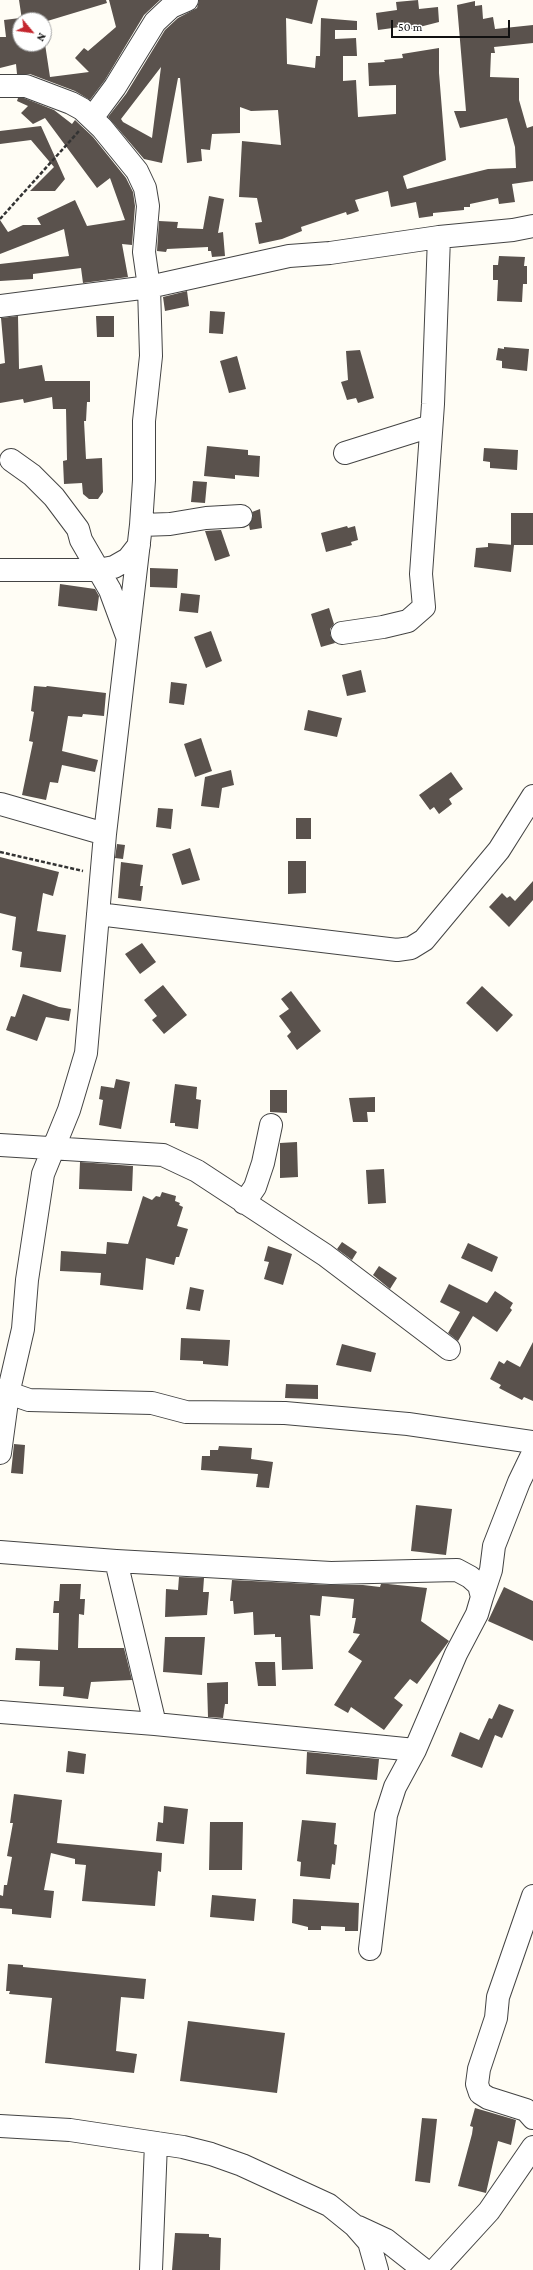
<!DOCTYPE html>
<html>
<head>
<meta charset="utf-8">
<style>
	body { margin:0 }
	#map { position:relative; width:533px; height:2270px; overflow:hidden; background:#fffdf5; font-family:"Crimson Pro",serif }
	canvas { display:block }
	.north { position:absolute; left:12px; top:12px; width:40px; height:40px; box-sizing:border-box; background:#fff; border:1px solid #a0a0a0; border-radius:50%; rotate:119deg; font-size:11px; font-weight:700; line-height:16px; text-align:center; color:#111 }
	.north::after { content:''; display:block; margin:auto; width:14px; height:18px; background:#c4262e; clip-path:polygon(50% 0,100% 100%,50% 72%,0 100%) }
	.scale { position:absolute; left:391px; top:20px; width:119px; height:18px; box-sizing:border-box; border:2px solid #111; border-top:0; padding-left:5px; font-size:12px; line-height:14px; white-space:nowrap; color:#111; -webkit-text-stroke:3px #fff; paint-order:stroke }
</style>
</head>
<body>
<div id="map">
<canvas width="533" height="2270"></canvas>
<div class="north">N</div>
<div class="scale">50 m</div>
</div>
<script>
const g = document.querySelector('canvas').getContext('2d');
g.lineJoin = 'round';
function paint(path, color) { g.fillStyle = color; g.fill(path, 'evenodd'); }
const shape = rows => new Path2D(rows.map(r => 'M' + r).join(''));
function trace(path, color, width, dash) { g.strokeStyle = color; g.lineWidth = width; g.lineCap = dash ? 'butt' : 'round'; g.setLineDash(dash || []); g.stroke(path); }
const building = shape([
	[19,0,106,0,107,3,44,22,44,20,22,20],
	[109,0,160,0,144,15,105,80,90,100,75,91,30,74,17,74,16,64,0,68,0,37,6,37,4,20,20,18,20,44,45,44,50,77,89,72,75,58,84,48,88,51,116,27],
	[199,0,318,0,312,24,286,18,287,64,315,68,316,56,320,56,321,18,357,21,357,30,335,30,335,39,356,38,357,56,343,56,343,81,356,80,358,117,396,114,396,85,369,86,368,63,385,62,384,60,403,58,402,54,439,48,439,73,446,160,403,176,407,189,488,169,516,168,515,147,507,118,460,128,454,111,466,111,457,5,475,1,475,6,482,5,483,19,493,17,495,29,533,25,533,43,494,47,495,53,491,53,490,77,519,78,519,100,527,128,533,126,533,181,512,184,515,202,499,204,498,198,470,204,470,207,464,207,464,210,433,213,433,216,419,218,416,202,391,207,388,191,355,200,359,211,347,215,346,212,301,227,302,231,282,239,259,244,255,223,262,222,257,198,239,197,242,141,281,145,278,110,251,111,240,107,240,133,212,134,210,150,201,149,202,161,187,163,180,78,178,78,162,163,144,159,108,117,126,94,165,30,178,18,197,8],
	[161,67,152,138,123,122,121,119],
	[418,0,419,9,438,7,439,22,400,32,400,27,378,30,376,13,397,10,396,2],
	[18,98,24,98,54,110,72,124,75,120,93,137,126,178,133,192,135,206,132,245,122,244,128,277,83,283,81,268,33,274,33,279,0,281,0,264,69,256,64,229,0,254,0,220,8,232,23,225,41,225,37,218,75,200,87,226,125,220,110,178,97,188,45,118,33,124,21,113,28,106,17,101],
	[41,126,65,179,55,191,30,191,54,167,31,140,0,144,0,131],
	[209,196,224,199,218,233,223,232,225,256,212,257,211,251,208,251,208,247,167,249,166,252,157,251,159,221,178,222,177,228,203,229],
	[499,256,525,257,524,266,527,266,527,284,523,284,522,302,497,301,498,280,493,280,493,265,498,265],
	[187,291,189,306,165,311,163,297],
	[210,311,225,312,223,334,209,333],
	[18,316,19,369,42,365,45,381,90,381,90,402,87,402,86,421,84,421,86,459,102,458,103,492,98,499,89,499,83,494,82,483,64,484,63,461,67,460,66,409,53,409,52,397,24,403,23,399,0,403,0,364,5,363,1,318],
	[96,316,114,316,114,337,97,337],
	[504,347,529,349,527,371,502,368,502,361,496,360,498,348,504,349],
	[360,350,374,398,358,403,356,398,347,400,341,382,348,380,346,351],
	[237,356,246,389,229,393,220,361],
	[207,446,248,450,248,455,260,456,259,477,235,475,235,479,204,476],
	[484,448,518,450,517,470,490,468,490,462,483,461],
	[193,481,207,482,205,503,191,502],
	[260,509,262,528,250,530,249,525,253,516,252,512],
	[511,513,533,513,533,545,511,545],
	[347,526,348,528,355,526,358,540,351,542,352,545,326,552,321,533],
	[221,530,230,556,215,561,205,531],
	[488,543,514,545,511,572,474,567,476,548,488,547],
	[150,568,178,569,177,588,150,587],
	[60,584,95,589,99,596,97,611,58,606],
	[181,593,200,595,198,613,179,611],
	[329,608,334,624,330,629,330,635,335,643,321,647,311,614],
	[211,631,222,661,206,668,194,637],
	[361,670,366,692,347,696,342,675],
	[171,682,187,684,184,705,169,703],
	[34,686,46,687,47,686,106,693,104,716,83,714,82,717,68,716,62,751,98,760,95,772,62,765,58,783,50,782,46,800,22,795,33,742,29,741,34,712,31,711],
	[308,710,342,718,337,737,304,730],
	[201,738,212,771,195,777,184,744],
	[231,770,234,785,222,788,219,808,201,806,205,777],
	[451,772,463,789,449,799,452,804,439,814,434,807,430,810,419,795],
	[158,808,173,809,171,829,156,827],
	[296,818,311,818,311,839,296,839],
	[117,844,125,845,123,859,115,858],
	[190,848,200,880,182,885,172,854],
	[0,857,59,872,53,896,43,893,37,931,66,935,61,972,20,967,22,952,12,950,16,917,0,913],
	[288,861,306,861,306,893,288,894],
	[121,862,143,865,140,886,143,886,141,901,118,898],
	[533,881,533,900,509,927,489,907,502,893,507,898,510,896,515,901],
	[142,943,156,962,140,974,125,954],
	[163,985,187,1015,164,1034,152,1020,157,1016,144,1000],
	[482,986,513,1015,497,1032,466,1003],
	[291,991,321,1031,297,1050,287,1036,291,1032,279,1016,289,1009,281,999],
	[23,994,59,1007,71,1009,69,1021,46,1017,37,1041,6,1030,11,1016,15,1017],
	[116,1079,130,1082,121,1129,99,1125,103,1100,99,1099,101,1086,114,1088],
	[175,1084,197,1087,196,1099,201,1100,198,1129,175,1126,175,1123,170,1123],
	[270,1090,287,1090,287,1113,270,1112],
	[375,1097,375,1112,367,1112,368,1122,353,1122,349,1098],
	[297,1142,298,1177,280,1178,280,1143],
	[80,1162,133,1166,132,1191,79,1189],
	[384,1169,386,1203,368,1204,366,1170],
	[162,1192,176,1196,175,1201,180,1203,179,1205,183,1207,177,1226,188,1229,179,1257,176,1257,174,1265,146,1258,143,1290,100,1285,101,1273,60,1271,61,1251,106,1254,107,1242,128,1244,143,1196,152,1200,156,1196,160,1197],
	[342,1242,357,1252,352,1260,337,1249],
	[468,1243,498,1257,492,1272,461,1258],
	[268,1246,292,1254,283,1285,264,1279,269,1262,264,1261],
	[379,1266,397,1278,390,1289,373,1275],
	[449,1284,487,1303,495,1291,513,1303,510,1308,512,1310,497,1332,473,1316,458,1341,448,1333,460,1312,440,1302],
	[190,1287,204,1290,200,1311,186,1309],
	[181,1338,230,1340,228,1366,203,1364,203,1361,180,1360],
	[533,1342,533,1401,524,1397,522,1400,499,1388,501,1385,490,1379,499,1361,504,1364,507,1360,520,1367],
	[342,1344,376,1353,371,1372,336,1365],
	[286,1384,318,1385,318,1399,285,1398],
	[14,1444,25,1445,23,1474,11,1473],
	[219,1446,252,1448,251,1459,273,1462,269,1488,256,1487,258,1474,201,1470,202,1456,210,1456,210,1450,218,1450],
	[416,1505,452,1509,446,1555,411,1551],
	[179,1577,204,1578,203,1592,209,1592,207,1615,165,1617,166,1589,178,1590],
	[232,1580,330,1585,363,1585,380,1587,381,1584,388,1584,427,1588,421,1621,449,1641,417,1684,410,1679,394,1698,403,1705,384,1730,351,1707,348,1713,334,1705,362,1661,348,1652,360,1634,353,1633,356,1618,352,1618,354,1599,322,1596,320,1616,310,1615,313,1669,282,1670,281,1637,275,1637,275,1634,254,1635,253,1612,234,1614,233,1601,230,1601],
	[60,1584,81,1584,80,1599,85,1599,84,1615,79,1614,78,1648,124,1648,132,1680,91,1682,88,1699,63,1696,64,1687,39,1686,40,1661,15,1660,16,1648,58,1650,59,1613,53,1613,54,1601,59,1601],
	[504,1587,533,1601,533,1641,488,1621],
	[165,1637,205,1637,202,1675,163,1672],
	[255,1662,275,1662,276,1686,258,1686],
	[228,1682,228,1704,225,1704,223,1718,208,1717,207,1683],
	[499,1704,514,1710,502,1738,495,1735,482,1768,451,1756,460,1732,479,1740,489,1718,492,1719],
	[68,1751,86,1754,84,1774,66,1772],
	[307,1752,379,1759,377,1780,306,1774],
	[14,1794,62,1800,57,1843,162,1853,161,1872,158,1871,155,1906,82,1901,86,1865,75,1864,75,1859,51,1853,44,1890,54,1891,51,1918,12,1914,12,1909,0,1908,0,1895,3,1896,4,1885,7,1885,12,1857,7,1856,13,1823,10,1823],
	[164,1806,188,1809,184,1844,156,1841,158,1822,163,1823],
	[302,1820,336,1823,334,1844,337,1845,335,1865,332,1864,330,1879,300,1876,301,1862,297,1861],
	[210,1822,243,1822,242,1870,209,1870],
	[212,1895,256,1899,254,1921,210,1917],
	[293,1899,359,1903,358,1931,345,1931,345,1927,321,1926,321,1930,308,1930,308,1927,292,1923],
	[8,1964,23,1965,23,1967,146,1979,144,1999,121,1997,116,2051,137,2054,134,2073,45,2063,52,1998,9,1994,10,1991,6,1991],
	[188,2021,285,2033,277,2093,180,2081],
	[475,2108,516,2120,511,2145,498,2141,486,2193,458,2186,472,2134,473,2127,470,2126],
	[422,2118,437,2119,430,2183,415,2181],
	[175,2233,209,2234,209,2237,221,2238,220,2270,172,2270]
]);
const path = shape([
	[0,219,79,131],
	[0,852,83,871]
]);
const minor = shape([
	[0,86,26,86,71,103,82,109,102,128,137,171,145,188,148,206,144,252,149,287,151,356,144,421,144,480,141,525,105,834,86,1053,69,1110,43,1174,27,1280,23,1329,8,1394,0,1453],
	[92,118,115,87,155,22,171,7,187,0],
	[0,306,149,287,289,256,330,253,439,237,513,230,533,226],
	[345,453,431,426],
	[11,460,32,475,54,497,78,529,81,540,110,590,127,636],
	[141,525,170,524,206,518,241,516],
	[0,570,98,570,114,567,128,559,139,545],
	[342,633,383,627,408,621,424,607,421,574,433,404,439,237],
	[1,804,105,834],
	[98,914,397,950,411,948,424,940,499,850,533,796],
	[0,1145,163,1155,197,1171,325,1255,449,1349],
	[244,1203,255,1187,263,1163,271,1125],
	[0,1390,29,1400,152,1403,186,1412,285,1413,408,1424,533,1442],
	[0,1552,116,1561,331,1573,457,1570,470,1577,479,1585,482,1597,477,1614,456,1654,415,1750,395,1787,386,1815,370,1949],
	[116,1561,155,1724],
	[482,1597,491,1570,494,1546,519,1482,533,1453],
	[0,1712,155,1724,415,1750],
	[533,1896,498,1997,496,2018,479,2069,477,2084,480,2093,488,2098,526,2110,533,2118],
	[0,2126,70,2130,183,2147,211,2154,242,2165,329,2205,355,2226,369,2242,377,2270],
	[358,2227,386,2240,424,2270],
	[151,2270,156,2143],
	[435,2270,489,2211,533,2147]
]);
paint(building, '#5a524d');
trace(minor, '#444', 24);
trace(path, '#333', 2.5, [4, 2]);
trace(minor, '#fff', 22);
</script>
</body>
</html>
